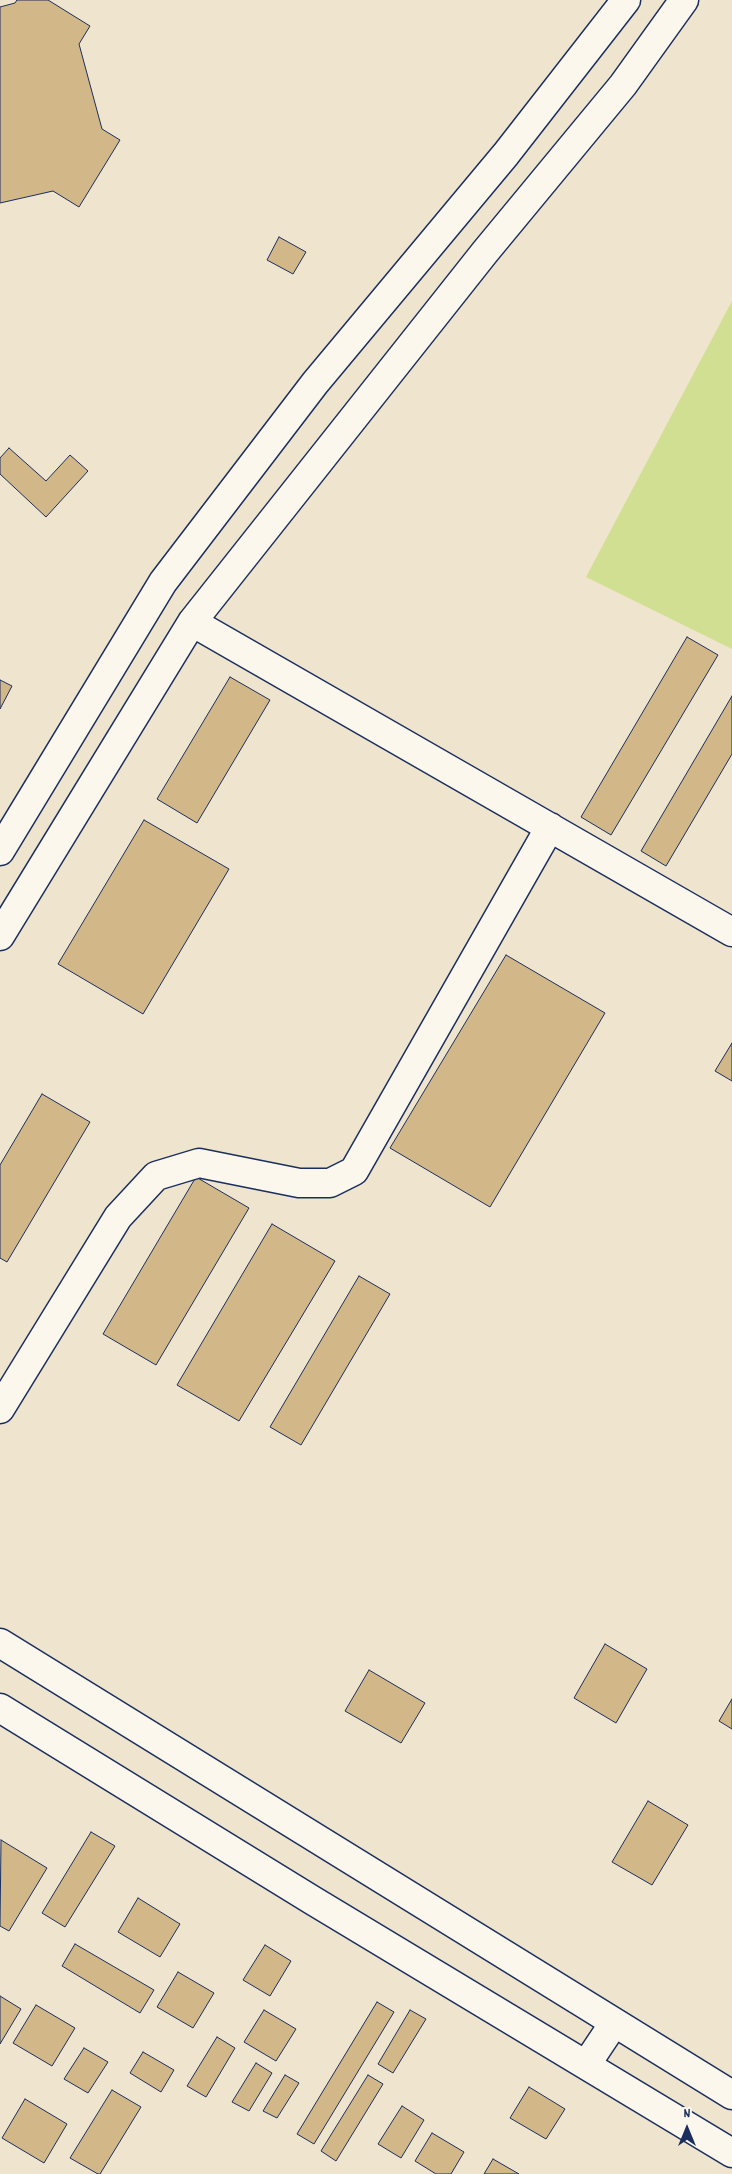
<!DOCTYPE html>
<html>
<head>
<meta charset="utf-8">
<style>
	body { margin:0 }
	#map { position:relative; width:732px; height:2174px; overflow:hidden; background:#efe4ce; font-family:Dekko,sans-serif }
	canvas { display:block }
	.north { position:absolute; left:662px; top:2104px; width:50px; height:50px; -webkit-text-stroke:4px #fbf7ec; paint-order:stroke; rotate:0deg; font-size:14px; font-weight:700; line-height:20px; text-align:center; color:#1b2f5e }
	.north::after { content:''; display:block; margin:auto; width:18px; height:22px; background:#1b2f5e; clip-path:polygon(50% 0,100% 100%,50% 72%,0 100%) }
</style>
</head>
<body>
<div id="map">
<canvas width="732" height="2174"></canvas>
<div class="north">N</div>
</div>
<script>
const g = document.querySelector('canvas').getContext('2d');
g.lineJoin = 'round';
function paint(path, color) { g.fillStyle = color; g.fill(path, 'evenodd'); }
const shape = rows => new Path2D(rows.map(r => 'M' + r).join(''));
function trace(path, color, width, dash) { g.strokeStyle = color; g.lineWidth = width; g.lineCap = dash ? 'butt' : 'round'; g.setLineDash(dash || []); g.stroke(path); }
const green = shape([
	[732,301,732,649,586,577]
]);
const building = shape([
	[17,0,48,0,90,26,79,44,102,129,120,140,79,207,53,191,0,203,0,7,15,3,17,0],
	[279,237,306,252,293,274,267,260,279,237],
	[9,448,46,481,70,455,88,471,46,517,0,474,0,458,9,448],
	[687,637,718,655,611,835,581,817,687,637],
	[230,677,270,700,197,823,157,799,230,677],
	[0,680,12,686,0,709,0,680],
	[732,696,732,754,666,866,641,851,732,696],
	[144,820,229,869,143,1014,58,964,144,820],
	[506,955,605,1013,490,1207,390,1148,506,955],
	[732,1043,732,1081,715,1071,732,1043],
	[42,1094,90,1122,7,1262,0,1258,0,1165,42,1094],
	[196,1177,249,1208,156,1365,103,1334,196,1177],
	[272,1224,335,1261,239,1421,177,1385,272,1224],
	[359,1276,390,1294,301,1445,270,1427,359,1276],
	[605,1644,647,1669,616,1723,574,1698,605,1644],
	[369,1670,425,1703,401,1743,345,1711,369,1670],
	[732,1699,732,1729,719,1721,732,1699],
	[648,1801,688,1825,652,1885,612,1862,648,1801],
	[91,1832,115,1846,65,1927,42,1913,91,1832],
	[1,1840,47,1868,9,1931,0,1926,1,1840],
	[138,1898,180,1924,160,1957,118,1932,138,1898],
	[75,1944,154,1990,140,2013,62,1966,75,1944],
	[265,1945,291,1961,270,1996,243,1980,265,1945],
	[178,1972,214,1993,193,2028,157,2007,178,1972],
	[0,1996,21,2009,0,2044,0,1996],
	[377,2002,394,2012,314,2144,297,2134,377,2002],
	[36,2005,75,2028,52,2066,13,2043,36,2005],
	[264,2010,296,2029,276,2061,244,2042,264,2010],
	[410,2010,426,2019,393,2073,378,2064,410,2010],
	[217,2037,235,2048,206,2097,187,2086,217,2037],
	[84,2048,108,2062,88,2093,64,2079,84,2048],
	[143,2052,174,2070,161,2092,130,2073,143,2052],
	[256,2063,272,2073,249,2111,232,2102,256,2063],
	[285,2075,299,2083,277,2118,263,2111,285,2075],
	[368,2075,383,2084,336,2161,321,2151,368,2075],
	[529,2087,565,2109,546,2139,510,2118,529,2087],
	[112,2090,141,2107,100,2174,98,2174,70,2158,112,2090],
	[25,2099,67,2124,44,2163,2,2138,25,2099],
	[402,2106,424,2120,401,2158,378,2144,402,2106],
	[432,2133,464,2152,451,2174,436,2174,415,2161,432,2133],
	[493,2159,519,2174,484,2174,493,2159]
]);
const minor = shape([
	[192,622,732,932],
	[0,851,163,582,315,383,506,154,626,0],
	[0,936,192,622,485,252,623,85,684,0],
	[0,1409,118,1217,156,1176,199,1163,299,1183,330,1183,354,1171,550,827]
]);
const major = shape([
	[0,1643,732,2095],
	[0,1708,312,1900,732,2153],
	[586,2065,614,2023]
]);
paint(green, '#d1df92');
paint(building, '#d2b788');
trace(building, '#1b2f5e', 1);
trace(minor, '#1b2f5e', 31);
trace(major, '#1b2f5e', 31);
trace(minor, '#fbf7ec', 28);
trace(major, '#fbf7ec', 28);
</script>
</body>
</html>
